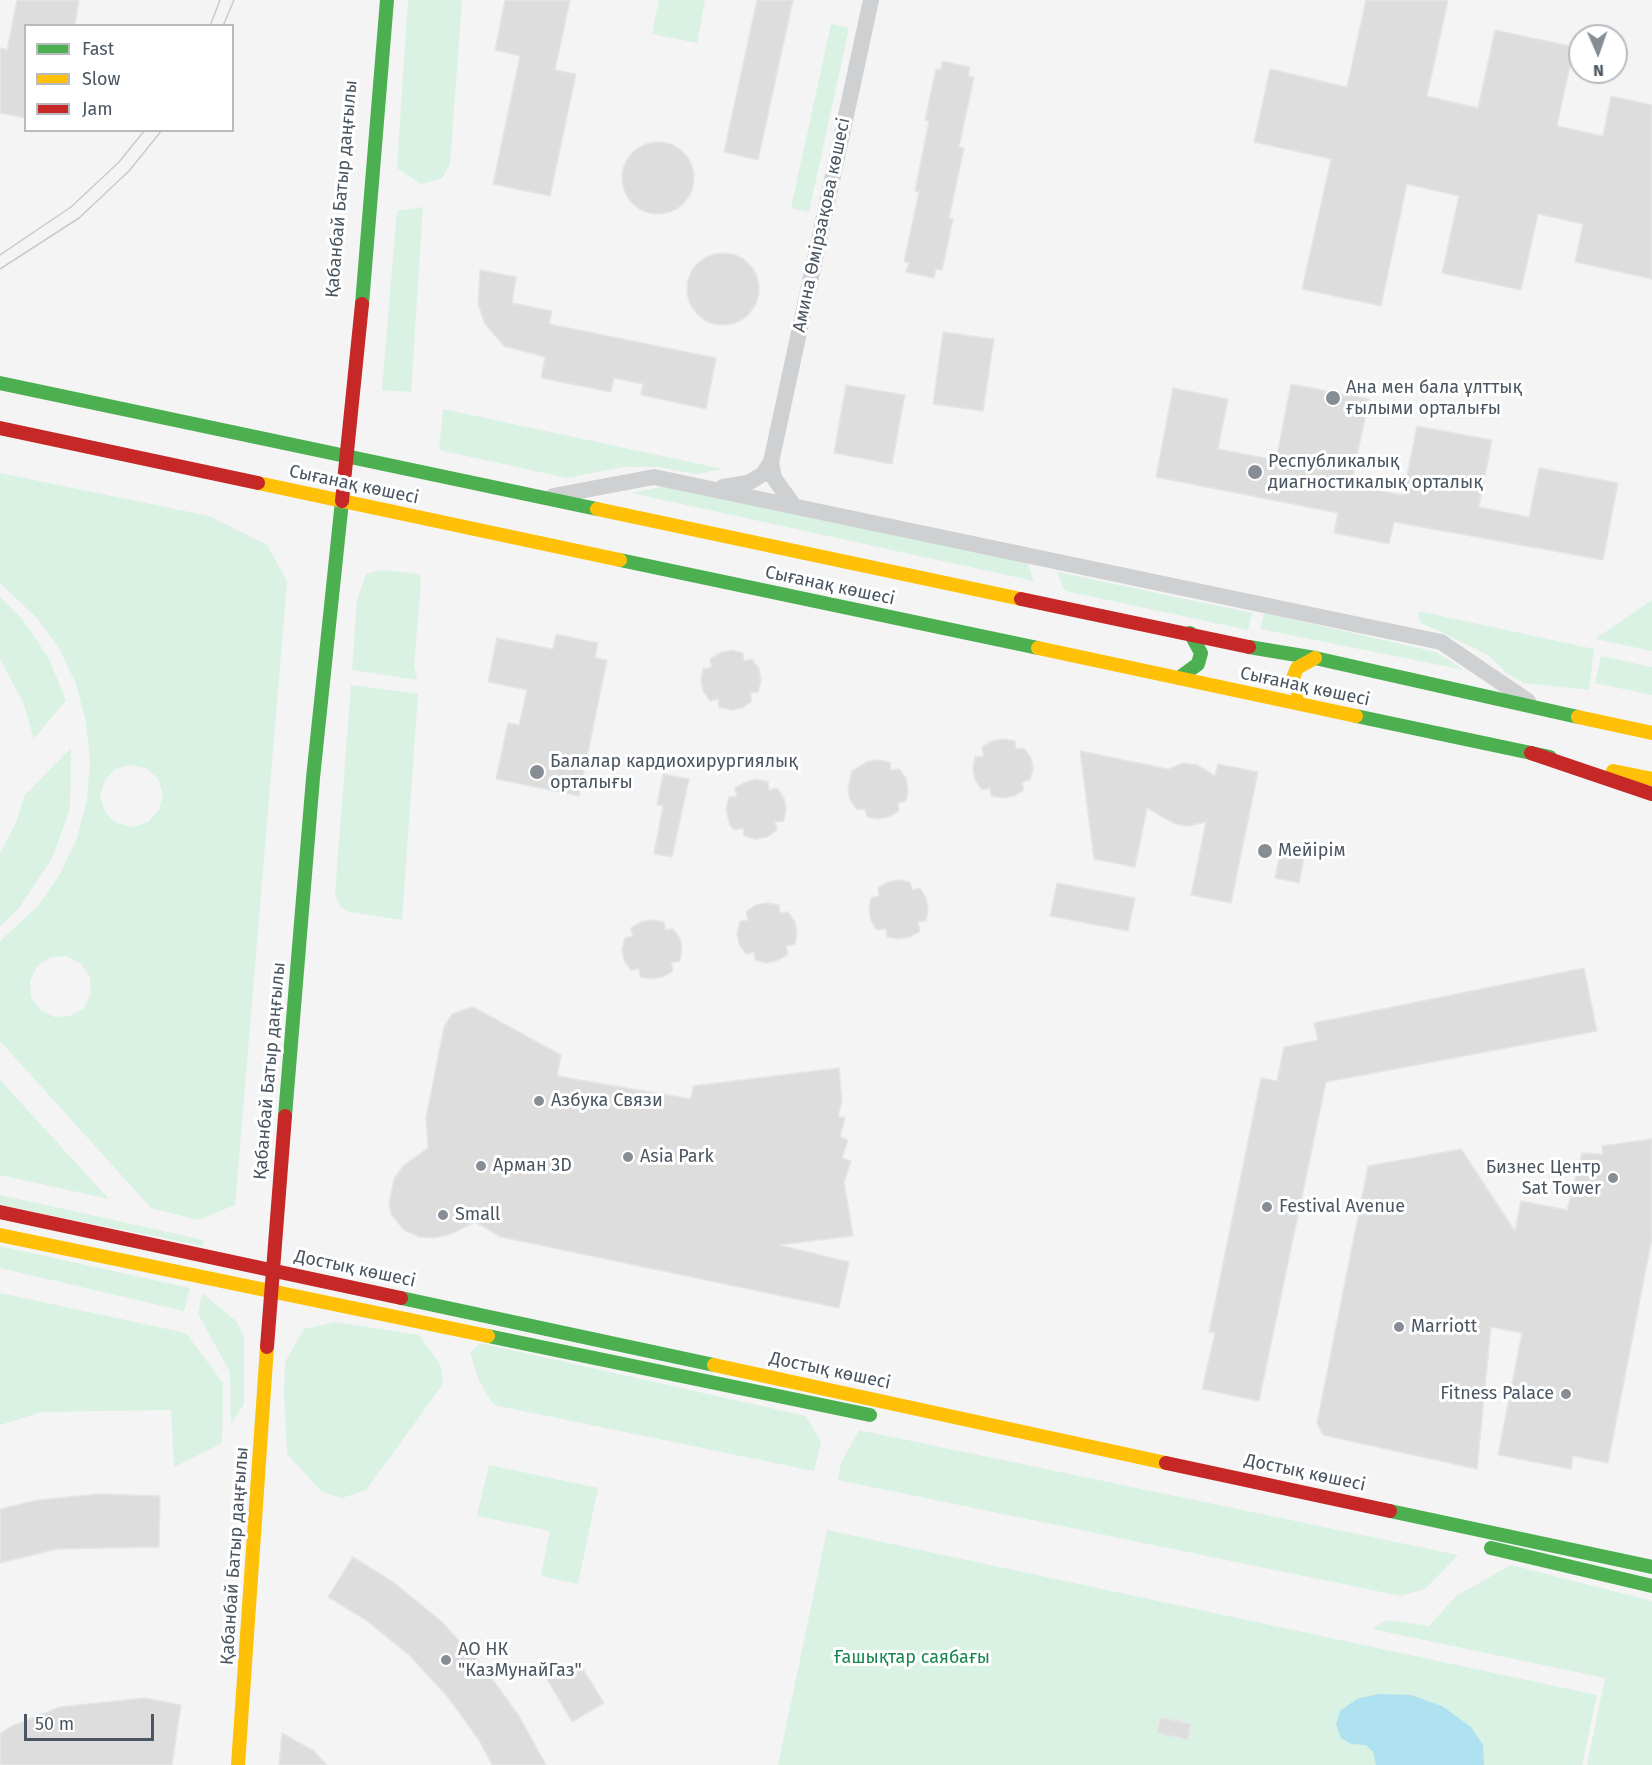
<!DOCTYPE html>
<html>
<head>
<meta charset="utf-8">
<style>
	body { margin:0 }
	#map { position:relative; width:1652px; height:1765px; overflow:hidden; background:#f4f4f4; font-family:"Fira Sans",sans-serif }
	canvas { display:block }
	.legend { position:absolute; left:24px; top:24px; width:210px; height:108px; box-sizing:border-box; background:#fff; border:2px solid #b7bbc0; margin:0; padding:8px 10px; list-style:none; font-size:18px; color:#4a5661 }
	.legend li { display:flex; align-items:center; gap:12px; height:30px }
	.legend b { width:30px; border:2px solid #b7bbc0 }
	.north { position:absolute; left:1568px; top:24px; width:60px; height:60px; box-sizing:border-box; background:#fff; border:2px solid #b7bbc0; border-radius:50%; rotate:178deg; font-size:16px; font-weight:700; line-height:24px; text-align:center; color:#4a5661 }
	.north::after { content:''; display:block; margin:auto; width:21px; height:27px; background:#868d94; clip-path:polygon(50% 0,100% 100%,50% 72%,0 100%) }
	.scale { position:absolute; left:24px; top:1714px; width:130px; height:27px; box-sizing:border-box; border:3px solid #4a5661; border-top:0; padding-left:8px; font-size:18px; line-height:21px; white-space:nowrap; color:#4a5661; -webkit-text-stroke:4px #fff; paint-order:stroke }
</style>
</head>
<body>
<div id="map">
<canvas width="1652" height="1765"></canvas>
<ul class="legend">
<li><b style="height:8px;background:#4caf50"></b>Fast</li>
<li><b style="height:8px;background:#ffc107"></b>Slow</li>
<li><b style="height:8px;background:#c62828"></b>Jam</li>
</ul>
<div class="north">N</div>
<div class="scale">50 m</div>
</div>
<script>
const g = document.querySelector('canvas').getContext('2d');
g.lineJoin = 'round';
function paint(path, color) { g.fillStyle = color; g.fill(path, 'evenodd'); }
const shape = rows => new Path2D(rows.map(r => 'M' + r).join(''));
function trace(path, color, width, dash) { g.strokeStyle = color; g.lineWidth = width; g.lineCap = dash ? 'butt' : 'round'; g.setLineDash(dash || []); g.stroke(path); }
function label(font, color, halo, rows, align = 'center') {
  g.font = font + ' "Fira Sans",sans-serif'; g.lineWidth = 6; g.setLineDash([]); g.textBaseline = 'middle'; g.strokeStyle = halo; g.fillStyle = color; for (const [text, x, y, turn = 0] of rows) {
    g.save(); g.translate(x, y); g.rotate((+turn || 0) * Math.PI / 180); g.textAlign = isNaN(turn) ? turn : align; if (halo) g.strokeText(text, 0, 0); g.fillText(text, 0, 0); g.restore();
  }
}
const green = shape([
	[408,0,462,0,450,164,442,178,421,184,397,168],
	[659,0,705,0,697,43,652,34],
	[831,24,849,28,809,212,791,208],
	[423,207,411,392,382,390,397,211],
	[443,409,723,469,696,474,658,467,623,467,567,478,439,450],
	[0,473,209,516,267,545,287,581,235,1205,198,1220,151,1208,0,1041,0,941,38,906,60,874,77,838,87,800,90,761,86,722,76,684,59,648,36,617,0,583],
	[130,765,146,768,158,779,163,794,159,810,148,822,132,827,116,823,105,812,100,797,104,781,115,769],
	[67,956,81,964,90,977,91,993,84,1008,70,1016,54,1017,40,1010,31,997,30,981,37,966,51,957],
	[666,486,1027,562,1034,581,631,493],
	[381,570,419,574,421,581,414,665,417,680,352,670,357,600,366,574],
	[1057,572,1252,613,1248,630,1065,591],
	[0,597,23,620,48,657,66,700,34,739,23,702,0,659],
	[1652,600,1652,651,1595,639],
	[1418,611,1594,649,1589,690,1524,683,1508,674,1488,655,1420,622],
	[1264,613,1436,652,1464,670,1260,629],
	[1601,656,1652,667,1652,695,1595,683],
	[351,685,418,694,402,920,349,912,340,906,335,894],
	[71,748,70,809,52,858,20,907,0,927,0,853,16,823,24,796],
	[0,1080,109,1199,0,1175],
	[0,1195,204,1240,203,1246,0,1205],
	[0,1246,190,1288,184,1311,0,1268],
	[0,1293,186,1333,223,1383,222,1443,174,1467,171,1410,42,1412,0,1425],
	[202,1293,236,1321,244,1336,244,1404,231,1423,230,1372,198,1314],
	[335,1322,419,1335,440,1364,443,1384,366,1490,342,1498,322,1492,287,1454,284,1394,285,1362,304,1329],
	[480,1343,806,1416,821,1442,814,1471,494,1405,479,1381,470,1353],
	[859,1430,1458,1555,1425,1589,1401,1596,838,1480,841,1463],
	[489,1465,598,1488,578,1584,541,1576,550,1531,477,1516],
	[827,1530,1597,1695,1582,1765,778,1765],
	[1511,1565,1652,1601,1652,1765,1587,1765,1605,1678,1372,1629,1387,1620,1429,1626,1456,1596]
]);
const water = shape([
	[1378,1694,1411,1695,1442,1706,1471,1727,1483,1745,1484,1765,1376,1765,1373,1752,1366,1745,1351,1744,1341,1738,1336,1725,1340,1711,1357,1699]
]);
const building = shape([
	[17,0,79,0,75,26,26,26,26,118,0,113,0,48,7,50,17,0],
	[505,0,570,0,555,70,576,74,550,196,493,184,520,56,495,50,505,0],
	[757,0,793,0,758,160,724,152,757,0],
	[1366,0,1448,0,1427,96,1478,108,1495,30,1574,47,1557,126,1603,136,1611,96,1652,105,1652,279,1575,262,1583,224,1538,214,1521,290,1442,273,1459,196,1407,184,1381,306,1302,289,1331,159,1254,142,1270,69,1347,87,1366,0],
	[942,61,970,67,968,76,974,77,959,147,964,148,949,218,953,219,942,270,936,269,934,278,906,272,909,263,904,262,919,192,915,191,929,121,925,120,936,69,941,70,942,61],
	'622 178a36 36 0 1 1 72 0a36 36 0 1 1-72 0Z',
	'687 289a36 36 0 1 1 72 0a36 36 0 1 1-72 0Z',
	[480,270,516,277,512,303,552,311,549,324,716,358,706,409,641,395,643,384,614,378,611,392,541,378,545,357,504,346,485,324,478,304,480,270],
	[943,332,994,339,983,411,933,404,943,332],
	[1291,384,1369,399,1351,485,1403,495,1417,426,1492,440,1479,507,1529,517,1539,468,1618,483,1603,560,1394,522,1389,544,1334,533,1338,513,1156,477,1173,388,1228,399,1218,449,1276,460,1291,384],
	[846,385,905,395,892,464,834,453,846,385],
	[556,634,598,643,595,658,607,660,579,796,496,779,508,723,519,725,527,690,488,682,497,638,553,649,556,634],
	[731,650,743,653,744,661,752,659,759,669,761,680,758,692,750,693,752,701,742,708,731,710,719,707,718,699,710,701,703,691,701,680,703,669,712,667,710,659,720,653,731,650],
	[1003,739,1015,741,1016,749,1024,748,1031,758,1033,769,1030,780,1022,782,1024,790,1014,796,1003,798,991,796,990,788,982,790,975,780,973,768,975,757,984,756,982,747,992,741,1003,739],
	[1080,751,1168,769,1184,763,1197,765,1215,776,1218,764,1258,772,1231,903,1191,895,1206,822,1187,826,1175,824,1147,808,1135,867,1094,859,1080,751],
	[878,760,890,762,891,770,899,769,906,778,908,790,906,801,898,803,899,811,889,817,878,819,867,817,865,809,857,810,850,800,848,789,852,771,867,762,878,760],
	[663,774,689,779,672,857,654,854,663,806,657,805,663,774],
	[756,779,768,782,769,790,777,788,784,798,786,809,784,821,775,822,777,830,767,837,756,839,744,836,743,828,735,830,730,826,726,809,729,797,737,796,735,788,745,782,756,779],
	[1280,854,1304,859,1299,883,1275,878,1280,854],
	[899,880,910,882,912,890,920,888,926,898,928,910,926,921,918,922,920,931,910,937,898,939,887,937,886,929,877,930,871,921,869,909,871,898,879,896,878,888,888,882,899,880],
	[1057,883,1135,898,1128,931,1050,916,1057,883],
	[767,903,779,905,780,913,788,912,795,922,797,933,795,944,786,946,788,954,778,960,767,963,755,960,754,952,746,954,739,944,737,933,740,921,748,920,746,912,756,905,767,903],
	[652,920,664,922,665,930,673,929,680,938,682,950,680,961,671,963,673,971,663,977,652,979,640,977,639,969,631,970,624,961,622,949,625,938,633,936,631,928,641,922,652,920],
	[1584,968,1597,1031,1326,1082,1259,1401,1202,1389,1215,1333,1209,1332,1261,1078,1277,1081,1284,1047,1318,1040,1314,1023,1584,968],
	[473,1007,561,1055,557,1076,691,1099,693,1086,839,1068,842,1100,838,1116,845,1118,840,1137,848,1140,842,1158,851,1161,844,1182,853,1236,779,1245,849,1262,839,1308,501,1237,475,1222,451,1234,434,1238,420,1237,404,1230,391,1214,389,1204,394,1179,403,1166,428,1148,426,1118,444,1027,452,1014,473,1007],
	[1652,1139,1652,1238,1608,1463,1573,1456,1571,1469,1498,1455,1522,1333,1491,1327,1477,1469,1323,1435,1317,1423,1368,1166,1461,1149,1515,1231,1521,1201,1567,1210,1582,1153,1603,1154,1602,1146,1652,1139],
	[99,1494,160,1496,159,1547,57,1549,0,1563,0,1509,38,1500,99,1494],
	[353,1557,393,1582,441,1621,483,1666,519,1716,546,1765,492,1765,479,1740,447,1696,409,1655,366,1620,328,1597,353,1557],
	[578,1661,604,1703,572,1722,547,1679,578,1661],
	[145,1698,181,1705,172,1765,0,1765,0,1734,12,1726,60,1707,145,1698],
	[1160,1717,1191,1724,1188,1740,1157,1733,1160,1717],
	[282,1733,314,1751,327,1765,279,1765,282,1733]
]);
const street = shape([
	[771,462,774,478,794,506],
	[723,487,748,483,763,474,771,462,871,0],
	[553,496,654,477,1259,604,1441,642,1528,701]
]);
const fast = shape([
	[362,304,387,0],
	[0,383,597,509],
	[620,560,1038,648],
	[1249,647,1315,658,1578,717],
	[1179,678,1198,664,1201,653,1190,633],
	[1356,716,1550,757],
	[285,1116,313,778,342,501],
	[401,1298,714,1365],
	[488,1336,870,1415],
	[1390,1511,1652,1567],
	[1491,1548,1652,1586]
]);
const slow = shape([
	[258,483,620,560],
	[597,509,1021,599],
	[1038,648,1356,716],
	[1302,703,1293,678,1297,668,1315,658],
	[1578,717,1652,733],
	[1613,771,1652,779],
	[0,1235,488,1336],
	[714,1365,1166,1463],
	[238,1765,267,1347]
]);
const jam = shape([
	[0,428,258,483],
	[342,501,362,304],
	[1021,599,1249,647],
	[1531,753,1652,794],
	[0,1212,401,1298],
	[267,1347,285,1116],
	[1166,1463,1390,1511]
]);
const tram = shape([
	[210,26,220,0],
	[223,26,234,0],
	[0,255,71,207,119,162,145,130],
	[0,269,79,218,129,171,162,130]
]);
const markers = [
	[1333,398,8,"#868d94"],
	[1255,472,8,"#868d94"],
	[537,772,8,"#868d94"],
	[1265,851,8,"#868d94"],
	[539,1101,6,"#868d94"],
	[628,1157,6,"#868d94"],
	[481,1166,6,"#868d94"],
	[1613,1178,6,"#868d94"],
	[1267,1207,6,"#868d94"],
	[443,1215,6,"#868d94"],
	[1399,1327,6,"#868d94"],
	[1566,1394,6,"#868d94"],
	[446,1660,6,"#868d94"]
];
const streetNames = [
	["Қабанбай Батыр даңғылы",342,189,-85],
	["Амина Өмірзақова көшесі",822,225,-78],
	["Сығанақ көшесі",354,485,12],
	["Сығанақ көшесі",830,586,12],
	["Сығанақ көшесі",1305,687,12],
	["Қабанбай Батыр даңғылы",270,1071,-85],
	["Достық көшесі",355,1269,12],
	["Достық көшесі",830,1371,12],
	["Достық көшесі",1305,1473,12],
	["Қабанбай Батыр даңғылы",235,1556,-86]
];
const poiNames = [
	["Ана мен бала ұлттық",1346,388],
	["ғылыми орталығы",1346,409],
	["Республикалық",1268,462],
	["диагностикалық орталық",1268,483],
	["Балалар кардиохирургиялық",550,762],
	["орталығы",550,783],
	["Мейірім",1278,851],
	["Азбука Связи",551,1101],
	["Asia Park",640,1157],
	["Арман 3D",493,1166],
	["Бизнес Центр",1601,1168,"right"],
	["Sat Tower",1601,1189,"right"],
	["Festival Avenue",1279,1207],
	["Small",455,1215],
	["Marriott",1411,1327],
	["Fitness Palace",1554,1394,"right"],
	["АО НК",458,1650],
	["\"КазМунайГаз\"",458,1671]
];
const parkNames = [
	["Ғашықтар саябағы",912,1658]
];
paint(green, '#d9f2e3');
paint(water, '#aee2f0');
paint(building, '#ddddde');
trace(building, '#e5e6e7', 1.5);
trace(street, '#ced0d2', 16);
trace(fast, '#4caf50', 14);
trace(slow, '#ffc107', 14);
trace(jam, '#c62828', 14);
trace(tram, '#c9cacc', 1.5);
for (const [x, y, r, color] of markers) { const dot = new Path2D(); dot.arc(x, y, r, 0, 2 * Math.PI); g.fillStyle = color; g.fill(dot); trace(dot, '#fff', 2); }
label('18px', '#4a5661', '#fff', streetNames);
label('18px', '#4a5661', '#fff', poiNames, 'left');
label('18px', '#17864f', '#fff', parkNames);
</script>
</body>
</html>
